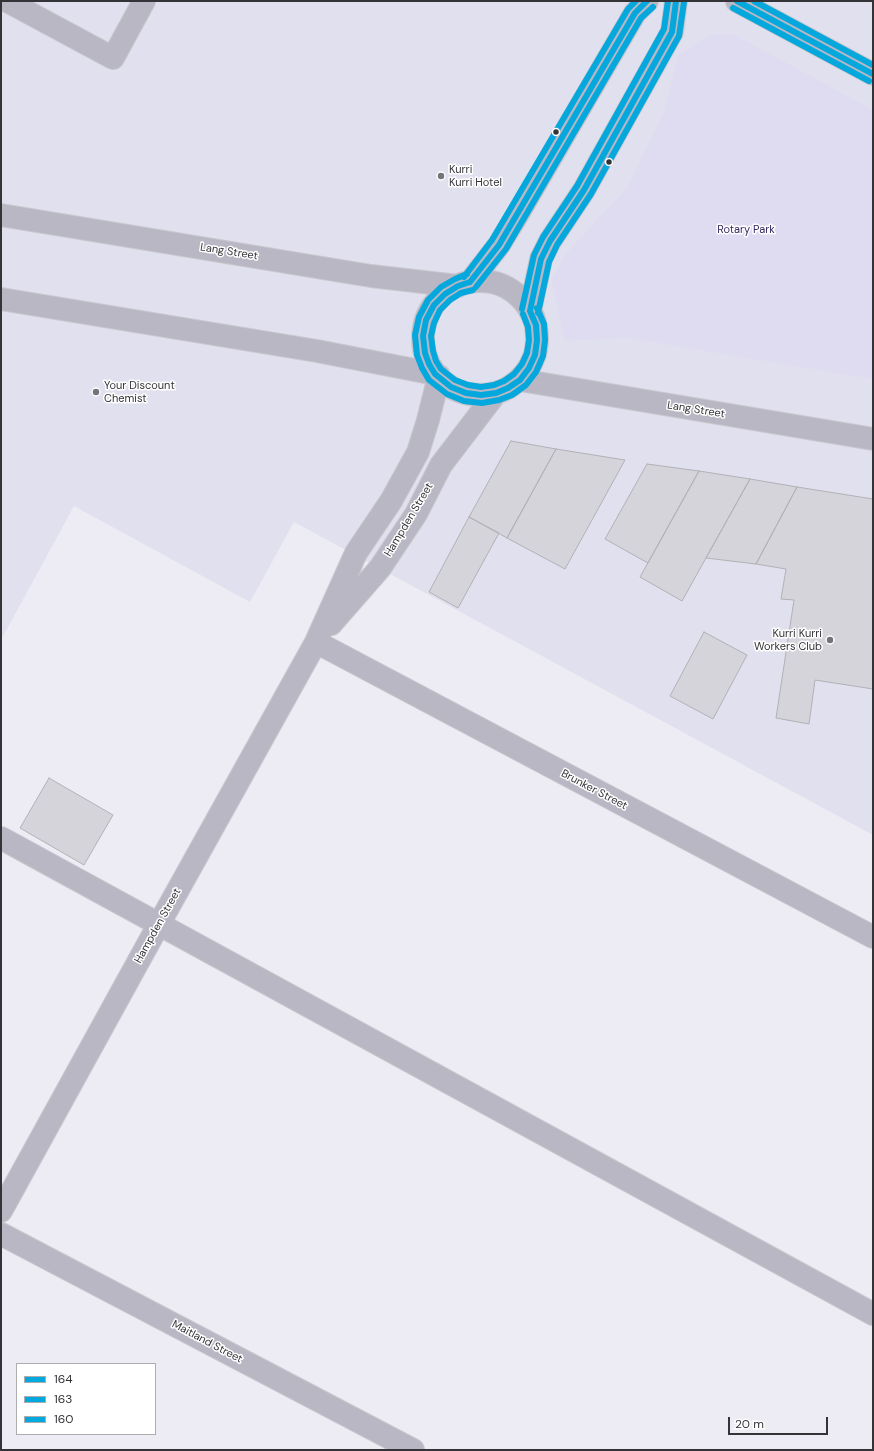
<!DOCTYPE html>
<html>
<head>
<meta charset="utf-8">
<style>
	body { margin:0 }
	#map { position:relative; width:874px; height:1451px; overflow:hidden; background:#edecf4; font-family:"DM Sans",sans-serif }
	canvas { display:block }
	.frame { position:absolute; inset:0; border:2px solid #333338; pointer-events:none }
	.legend { position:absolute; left:16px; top:1363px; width:140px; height:72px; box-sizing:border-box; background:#fff; border:1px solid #adadaf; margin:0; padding:5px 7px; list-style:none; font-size:12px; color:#333338 }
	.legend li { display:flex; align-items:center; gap:8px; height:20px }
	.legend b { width:20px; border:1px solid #adadaf }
	.scale { position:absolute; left:728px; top:1417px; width:100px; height:18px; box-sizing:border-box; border:2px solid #333338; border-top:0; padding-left:5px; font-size:12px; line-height:14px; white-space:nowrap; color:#333338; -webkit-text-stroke:3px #fff; paint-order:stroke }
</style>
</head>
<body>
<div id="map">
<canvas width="874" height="1451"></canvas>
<div class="frame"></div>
<ul class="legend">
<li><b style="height:5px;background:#05a8dd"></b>164</li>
<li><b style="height:5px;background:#05a8dd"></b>163</li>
<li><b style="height:5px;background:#05a8dd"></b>160</li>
</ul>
<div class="scale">20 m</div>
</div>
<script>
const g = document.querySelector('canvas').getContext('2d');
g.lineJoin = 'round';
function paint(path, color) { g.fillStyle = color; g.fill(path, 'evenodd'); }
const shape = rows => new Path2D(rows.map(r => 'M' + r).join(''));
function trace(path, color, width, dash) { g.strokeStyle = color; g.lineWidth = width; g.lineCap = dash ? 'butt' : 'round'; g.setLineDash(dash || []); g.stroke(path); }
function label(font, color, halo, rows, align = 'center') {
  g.font = font + ' "DM Sans",sans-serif'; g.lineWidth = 3; g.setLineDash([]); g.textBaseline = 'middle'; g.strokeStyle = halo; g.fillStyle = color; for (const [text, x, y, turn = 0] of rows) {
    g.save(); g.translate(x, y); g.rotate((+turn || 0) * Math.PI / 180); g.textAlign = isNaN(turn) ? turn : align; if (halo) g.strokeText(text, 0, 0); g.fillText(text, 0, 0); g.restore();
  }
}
const built = shape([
	[1,1,873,1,873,835,294,522,250,602,74,506,1,640]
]);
const green = shape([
	[711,35,735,35,873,110,873,379,628,338,565,341,551,279,569,250,627,188,664,112,679,54]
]);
const building = shape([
	[511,441,556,449,507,538,469,517,511,441],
	[556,449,625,460,565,569,507,538,556,449],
	[647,464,699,471,648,563,605,539,647,464],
	[699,471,750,479,682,601,640,577,699,471],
	[750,479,797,487,756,564,706,558,750,479],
	[797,487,873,499,873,689,815,680,809,724,776,718,794,600,781,599,786,569,756,564,797,487],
	[469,517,499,533,458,608,429,592,469,517],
	[704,632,747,655,713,719,670,696,704,632],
	[49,778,113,815,84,865,20,828,49,778]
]);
const minor = shape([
	[7,1,113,58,144,1],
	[737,1,873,74],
	[1,215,371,276,458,286],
	'423 338a57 57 0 1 1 114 0a57 57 0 1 1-114 0Z',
	[470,282,499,245,515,219,635,13,647,1],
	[1,299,317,351,435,374],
	[530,311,541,259,550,241,584,190,672,32,676,1],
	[520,380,873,439],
	[331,624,380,568,416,514,441,465,496,393],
	[316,642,873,937],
	[1,838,873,1314],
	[1,1211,159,924,316,642,356,553,391,501,418,452,428,420,439,376],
	[1,1234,413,1450]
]);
const bus1 = shape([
	[737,1,873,74],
	[470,282,499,245,635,13,647,1],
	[470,282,458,286,445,294,434,305,426,320,423,336,425,353,429,364,435,374,451,387,466,393,481,395,496,393,508,388,520,380,529,368,535,355,537,340,536,325,530,311],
	[530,311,541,259,550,241,584,190,672,32,676,1]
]);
const bus2 = shape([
	[733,8,869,81],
	[467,274,455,279,441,287,428,300,419,317,415,335,417,355,422,368,429,380,447,394,464,401,482,403,499,400,512,395,526,385,536,372,543,356,545,340,544,324,537,308],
	[476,287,506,249,641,18,653,7],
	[538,313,549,262,557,245,591,194,679,36,684,2]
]);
const bus3 = shape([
	[754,1,873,65],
	[464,277,492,240,628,9,636,1],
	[473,290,461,293,450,300,440,310,434,323,431,336,433,351,436,361,441,369,455,380,468,385,481,387,494,385,504,381,514,374,522,364,527,353,529,340,528,327,523,314],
	[522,309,534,255,543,237,577,186,664,29,668,1]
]);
const markers = [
	[556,132,3.5,"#333338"],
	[609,162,3.5,"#333338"],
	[441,176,4,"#74747a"],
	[96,392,4,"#74747a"],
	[830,640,4,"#74747a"]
];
const poiNames = [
	["Kurri",449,170],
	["Kurri Hotel",449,183],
	["Your Discount",104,386],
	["Chemist",104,399],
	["Kurri Kurri",822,634,"right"],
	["Workers Club",822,647,"right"]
];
const parkNames = [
	["Rotary Park",746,230]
];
const streetNames = [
	["Lang Street",229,252,9],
	["Lang Street",696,410,9],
	["Hampden Street",409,520,-59],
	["Brunker Street",594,790,28],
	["Hampden Street",158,926,-61],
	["Maitland Street",207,1342,28]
];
paint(built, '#e1e0ee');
paint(green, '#dfdcf1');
paint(building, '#d5d4db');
trace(building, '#b2b1b7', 1);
trace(minor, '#c9c8ce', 24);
trace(minor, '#b9b7c4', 22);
trace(bus1, '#05a8dd', 6);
trace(bus2, '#05a8dd', 6);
trace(bus3, '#05a8dd', 6);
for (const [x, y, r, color] of markers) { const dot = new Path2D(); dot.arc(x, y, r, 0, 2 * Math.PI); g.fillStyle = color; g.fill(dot); trace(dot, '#fff', 1.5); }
label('11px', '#333338', '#fff', poiNames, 'left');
label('11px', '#372961', '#fff', parkNames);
label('11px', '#333338', '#fff', streetNames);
</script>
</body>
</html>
